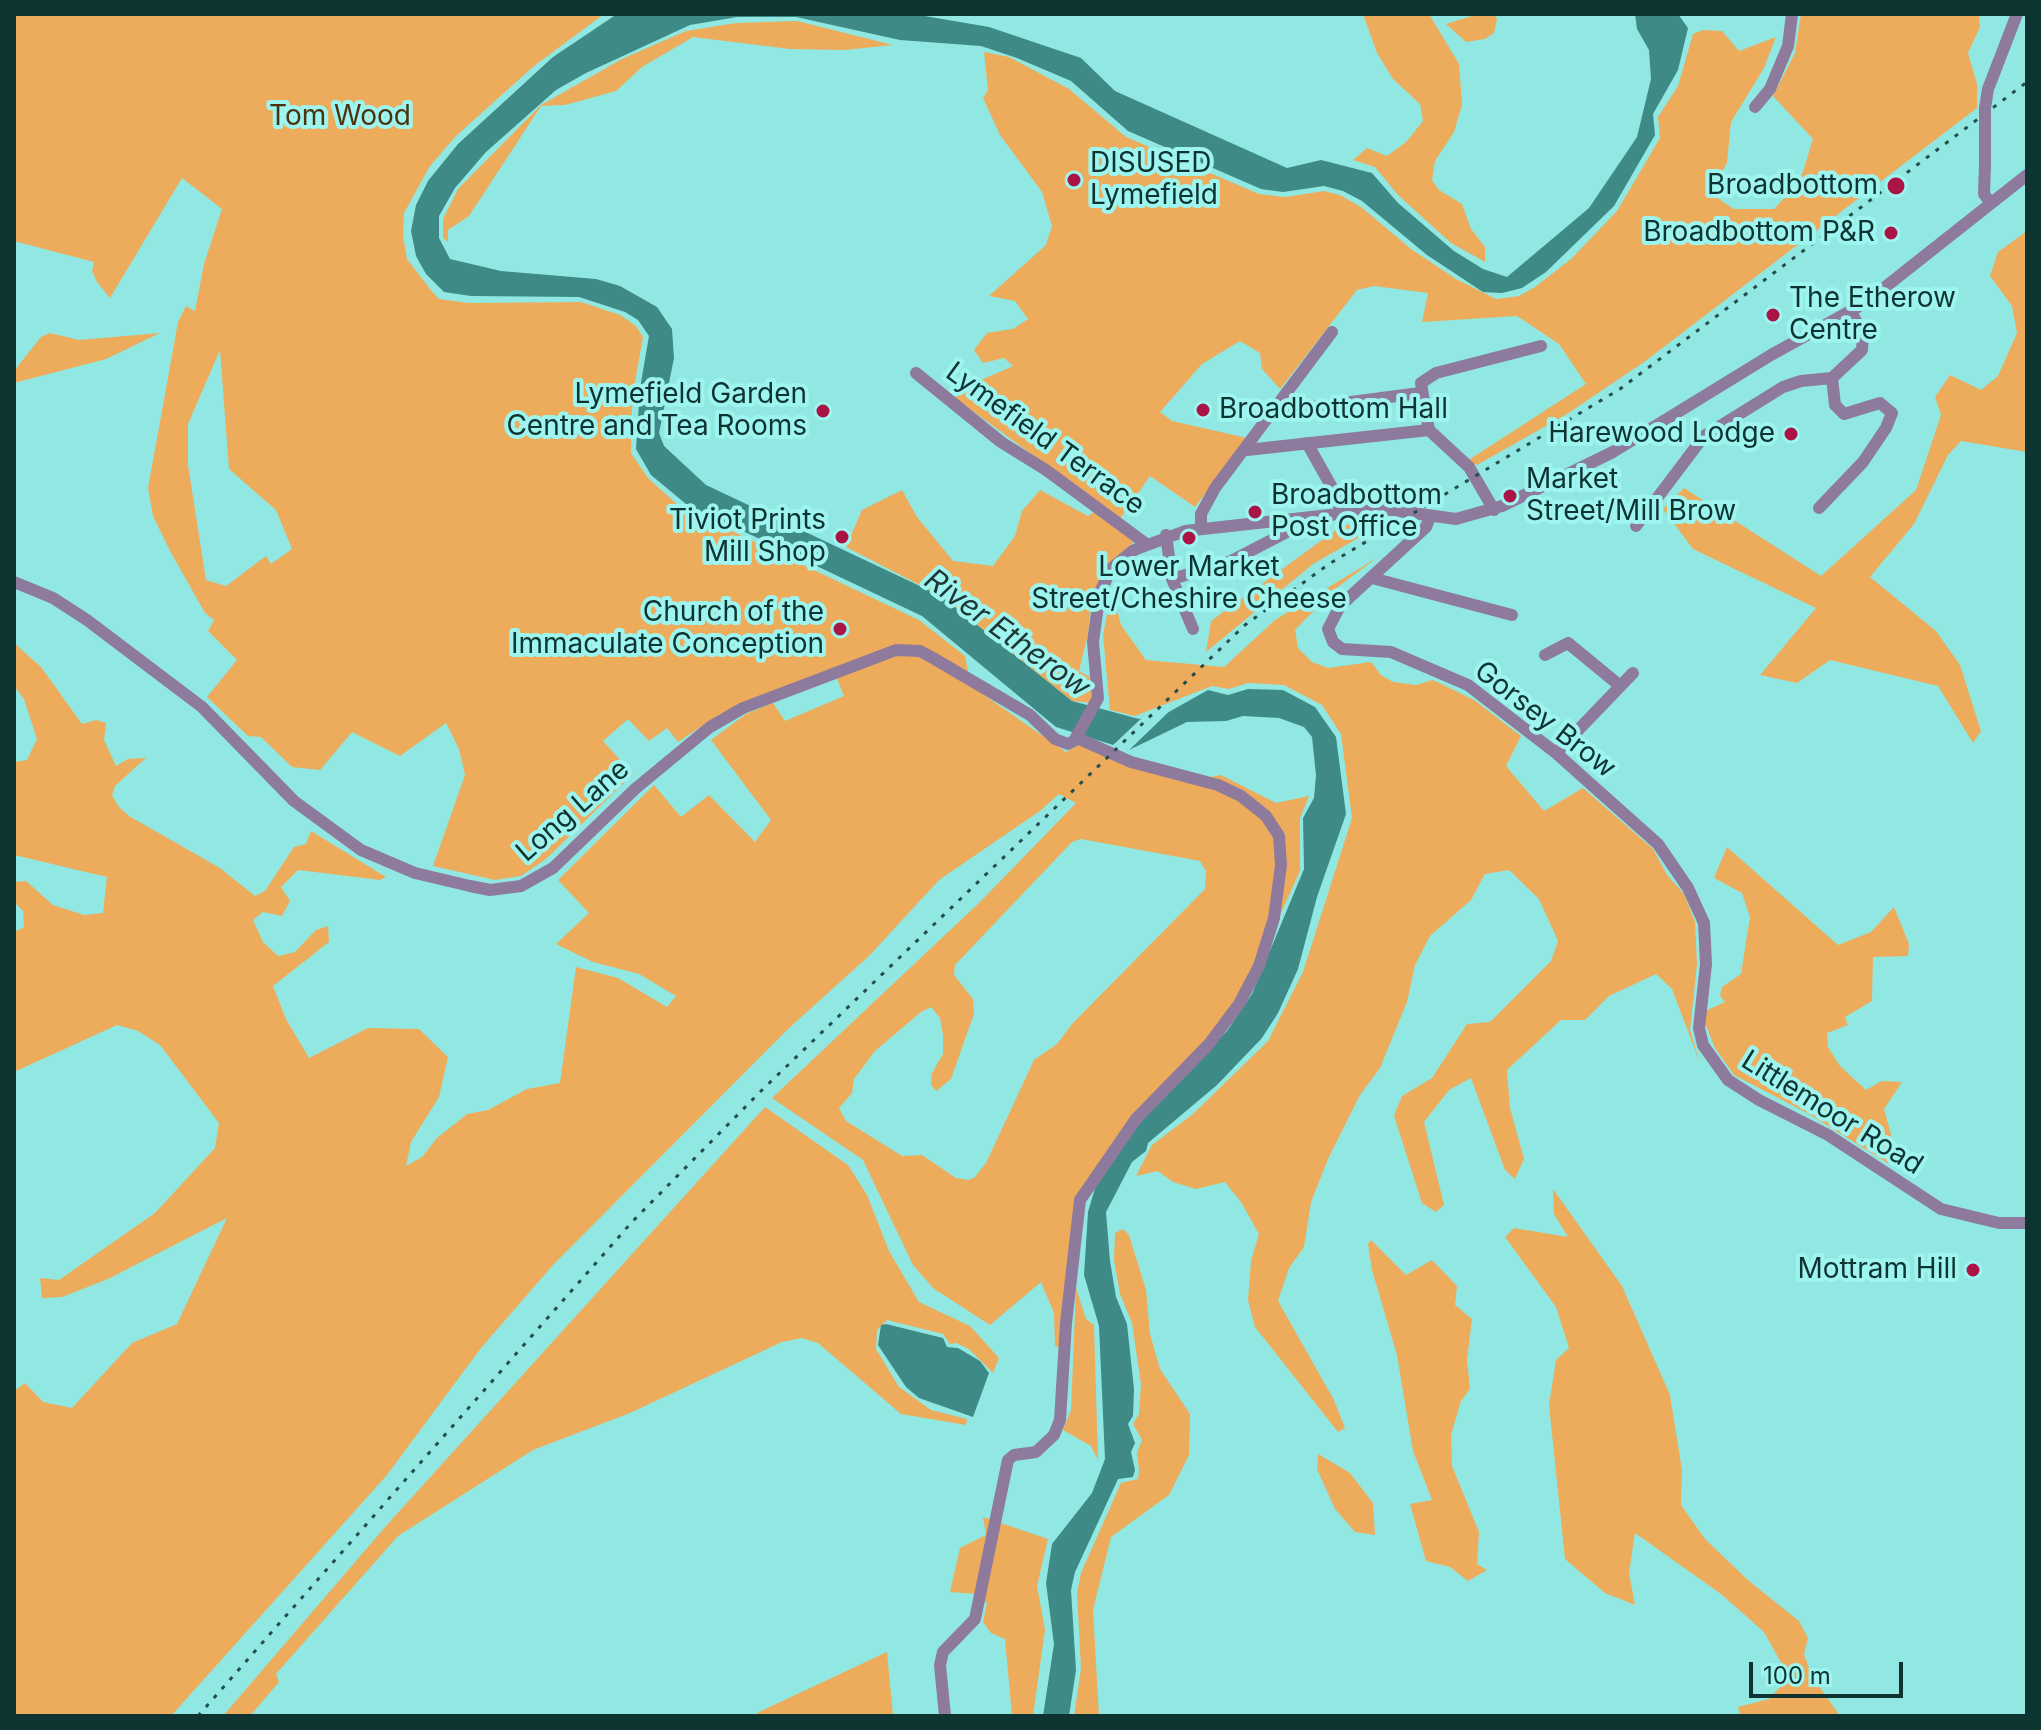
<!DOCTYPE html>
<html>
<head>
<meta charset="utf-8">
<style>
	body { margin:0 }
	#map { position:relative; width:2041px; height:1730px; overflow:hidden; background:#91e8e2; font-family:Inter,sans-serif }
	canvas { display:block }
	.frame { position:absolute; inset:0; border:16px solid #0e3432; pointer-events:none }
	.scale { position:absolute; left:1749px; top:1662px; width:154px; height:36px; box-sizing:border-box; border:4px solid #0e3432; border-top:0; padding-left:10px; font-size:24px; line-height:28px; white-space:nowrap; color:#0e3432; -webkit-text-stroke:6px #9ef5f0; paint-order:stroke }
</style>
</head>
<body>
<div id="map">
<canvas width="2041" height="1730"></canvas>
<div class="frame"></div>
<div class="scale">100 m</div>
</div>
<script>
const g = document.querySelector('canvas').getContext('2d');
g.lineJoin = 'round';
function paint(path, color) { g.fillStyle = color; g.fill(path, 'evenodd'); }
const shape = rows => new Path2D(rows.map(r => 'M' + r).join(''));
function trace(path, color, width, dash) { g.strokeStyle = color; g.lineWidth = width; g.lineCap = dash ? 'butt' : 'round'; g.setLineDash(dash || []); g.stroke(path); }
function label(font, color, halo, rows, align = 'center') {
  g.font = font + ' Inter,sans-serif'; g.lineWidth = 8; g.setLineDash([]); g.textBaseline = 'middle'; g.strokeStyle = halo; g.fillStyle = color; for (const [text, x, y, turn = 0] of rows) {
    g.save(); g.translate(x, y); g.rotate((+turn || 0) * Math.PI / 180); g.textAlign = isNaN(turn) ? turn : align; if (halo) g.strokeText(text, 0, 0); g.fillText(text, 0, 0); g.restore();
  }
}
const green = shape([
	[14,14,604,14,534,66,456,136,430,166,404,213,403,236,407,259,430,289,439,299,469,303,581,302,620,315,636,326,643,337,632,399,631,453,648,478,679,506,919,620,965,656,971,686,1066,752,1082,743,1210,777,1221,775,1276,803,1309,796,1300,818,1300,871,1280,915,1275,867,1270,920,1257,965,1237,1002,1077,1198,1062,1348,1055,1346,1054,1313,1041,1282,990,1325,933,1288,913,1265,863,1160,772,1098,981,901,1076,803,1059,794,1040,811,939,880,870,955,788,1029,553,1265,481,1348,387,1475,171,1716,14,1716,14,1391,25,1383,43,1402,72,1408,132,1343,177,1324,227,1218,108,1279,62,1297,42,1298,40,1278,59,1280,155,1213,215,1148,219,1123,160,1045,138,1031,117,1025,14,1072,14,932,24,927,23,911,14,902,14,882,26,881,53,905,84,915,103,913,107,877,14,855,14,762,27,760,37,739,24,699,14,686,14,643,41,667,82,724,96,720,106,723,104,740,116,766,128,759,146,758,115,786,112,795,118,806,129,816,220,868,255,896,265,891,294,847,306,844,311,831,386,877,380,880,298,870,281,887,290,901,282,916,263,912,253,920,263,942,278,956,295,952,316,930,328,926,329,942,273,986,286,1019,309,1058,368,1028,419,1029,448,1057,439,1097,411,1142,406,1166,422,1157,437,1138,467,1114,488,1110,527,1089,560,1083,576,967,618,978,667,1007,676,996,639,974,593,962,556,944,589,913,558,880,654,785,681,817,709,795,755,842,771,820,711,740,746,714,773,703,785,721,844,696,833,669,720,714,678,742,667,728,649,741,628,719,603,741,633,774,546,859,521,876,495,880,433,866,465,775,459,749,446,723,400,756,352,732,320,770,292,767,261,737,248,736,207,697,237,660,208,631,214,620,205,613,170,551,153,516,148,488,178,322,186,306,195,311,204,264,222,209,182,178,110,298,97,282,92,271,94,262,14,241],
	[220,350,229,469,276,510,292,549,271,564,266,556,226,586,206,580,188,465,188,424],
	[1081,839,1200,861,1206,871,1205,889,1072,1024,1057,1044,1034,1060,986,1163,975,1177,969,1180,956,1178,922,1155,902,1156,846,1121,839,1108,852,1093,854,1079,875,1051,921,1012,931,1007,940,1018,943,1035,943,1054,932,1073,931,1085,936,1091,951,1079,974,1014,973,999,954,975,955,965,1072,842],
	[1363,14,1429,14,1459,64,1462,105,1454,132,1435,161,1432,180,1439,190,1462,204,1471,229,1485,247,1485,262,1451,243,1398,195,1375,167,1353,160,1367,148,1387,156,1406,142,1423,121,1420,104,1393,79,1377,53],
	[1478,14,1495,14,1497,19,1494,33,1485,39,1466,42,1446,24],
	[1801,14,1979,14,1980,27,1968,53,1977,84,1977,108,1644,362,1567,414,1477,465,1467,461,1586,384,1559,344,1517,316,1422,322,1428,293,1374,286,1357,290,1280,389,1262,369,1260,353,1240,341,1202,364,1160,412,1172,421,1247,438,1195,507,1150,476,1120,519,955,398,972,384,1013,366,1004,358,983,363,974,350,987,333,1013,329,1028,319,1015,301,989,296,1046,245,1052,226,1042,192,1000,135,983,98,988,90,984,52,1009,57,1069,89,1126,137,1259,194,1285,197,1324,191,1340,195,1361,207,1411,249,1456,279,1496,299,1519,296,1535,287,1571,259,1617,211,1660,138,1658,117,1678,86,1693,34,1703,30,1722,31,1739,51,1776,37,1764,68,1731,122,1727,163,1710,193,1734,209,1774,209,1800,181,1813,139,1773,96,1795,53],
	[797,21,893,45,845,50,790,49,693,37,642,67,616,91,565,105,541,106,469,216,448,230,448,242,443,238,443,219,458,189,541,105,622,59,686,31,736,23],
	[2027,231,2027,452,1961,441,1948,455,1914,524,1870,577,1936,631,1960,665,1981,731,1973,743,1938,686,1830,660,1797,683,1760,675,1816,608,1693,549,1663,509,1684,488,1821,576,1916,490,1941,415,1935,397,1950,375,1981,390,1998,376,2017,333,2012,306,1990,276,1998,252],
	[50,333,79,340,160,333,106,359,14,383,14,371,41,337],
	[902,490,917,517,953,561,993,566,1015,536,1022,511,1040,490,1088,516,1094,512,1134,542,1105,567,1092,598,1088,634,1079,671,1090,677,1093,703,1072,701,941,596,846,547,862,510],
	[1344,524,1372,530,1313,564,1206,652,1211,621],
	[1378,557,1335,589,1295,630,1298,648,1312,662,1328,668,1371,662,1381,675,1393,682,1416,685,1433,680,1474,700,1521,736,1506,766,1544,811,1583,788,1653,849,1667,875,1684,894,1695,922,1697,964,1690,1030,1700,1063,1672,989,1656,974,1609,996,1585,1020,1561,1020,1507,1070,1510,1108,1524,1159,1515,1179,1505,1170,1471,1078,1449,1090,1424,1122,1444,1205,1436,1212,1422,1203,1394,1116,1402,1096,1432,1078,1467,1024,1490,1022,1551,961,1558,941,1539,899,1509,870,1485,874,1471,900,1430,936,1415,965,1407,1002,1380,1068,1360,1095,1328,1159,1311,1202,1304,1247,1289,1268,1278,1301,1334,1400,1345,1428,1338,1432,1255,1327,1248,1300,1251,1261,1259,1234,1241,1202,1225,1182,1196,1189,1173,1182,1158,1171,1136,1176,1152,1145,1193,1114,1268,1041,1303,972,1352,818,1341,734,1322,705,1284,685,1248,683,1229,689,1212,686,1135,716,1110,710,1103,635,1112,590,1121,625,1146,660,1224,667,1275,620],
	[1727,847,1838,945,1871,932,1894,907,1909,944,1908,956,1873,957,1872,1001,1845,1017,1848,1025,1827,1033,1828,1047,1840,1066,1866,1090,1882,1081,1902,1082,1884,1109,1892,1138,1889,1164,1809,1114,1734,1075,1715,1048,1701,1013,1725,1002,1720,996,1722,987,1741,974,1750,917,1742,893,1714,878],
	[765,1107,848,1165,867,1195,889,1251,919,1302,970,1326,999,1358,993,1373,969,1349,956,1343,950,1344,943,1334,887,1320,877,1330,876,1349,899,1387,931,1410,967,1419,966,1425,901,1414,818,1343,802,1338,782,1342,630,1413,533,1450,398,1536,276,1674,279,1682,250,1716,223,1716,386,1526],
	[1553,1189,1622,1286,1670,1395,1682,1470,1681,1505,1705,1539,1749,1581,1799,1621,1808,1638,1804,1654,1812,1676,1840,1716,1740,1716,1738,1707,1769,1699,1789,1677,1764,1632,1721,1594,1635,1533,1629,1573,1635,1605,1605,1593,1565,1559,1549,1405,1556,1360,1569,1348,1556,1307,1505,1237,1514,1228,1568,1237,1554,1214],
	[1123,1229,1129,1235,1146,1290,1150,1334,1160,1369,1190,1414,1189,1455,1169,1495,1111,1537,1093,1610,1099,1716,1074,1716,1081,1669,1077,1593,1081,1573,1121,1483,1138,1479,1139,1471,1137,1453,1142,1440,1133,1424,1139,1414,1141,1384,1132,1323,1120,1294,1114,1260,1115,1233],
	[1371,1240,1406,1275,1432,1260,1457,1286,1455,1305,1472,1319,1467,1360,1470,1389,1461,1401,1451,1435,1452,1466,1479,1532,1477,1564,1487,1570,1468,1581,1450,1567,1426,1561,1410,1504,1432,1500,1413,1451,1397,1355,1372,1270,1368,1244],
	[1076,1288,1086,1319,1094,1325,1098,1460,1091,1446,1063,1430,1071,1410],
	[1318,1454,1350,1473,1373,1503,1375,1535,1355,1532,1335,1509,1317,1469],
	[983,1517,1048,1539,1037,1586,1045,1630,1033,1716,1012,1716,1005,1639,991,1633,983,1622,987,1603,975,1594,950,1592,960,1548,986,1535],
	[887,1652,893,1716,752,1716,761,1711]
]);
const water = shape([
	[617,14,913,14,989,27,1081,58,1115,91,1287,168,1321,160,1372,173,1398,203,1454,251,1483,269,1507,277,1589,208,1637,137,1651,79,1649,50,1637,29,1635,14,1678,14,1688,28,1678,70,1653,114,1655,135,1614,206,1546,272,1522,288,1502,293,1483,292,1427,255,1362,201,1343,191,1324,186,1283,192,1261,189,1128,131,1071,81,1017,58,981,46,900,40,796,17,737,17,690,25,586,73,556,90,486,152,455,188,439,216,439,238,450,259,501,271,596,279,620,286,657,307,672,329,674,358,659,433,664,446,706,485,941,596,1072,701,1139,719,1167,713,1208,690,1228,695,1248,689,1283,690,1315,707,1336,737,1346,814,1317,897,1298,969,1278,1013,1262,1038,1217,1085,1148,1143,1146,1151,1132,1162,1106,1212,1110,1261,1116,1297,1127,1324,1134,1389,1133,1416,1128,1424,1135,1443,1131,1452,1135,1470,1133,1477,1118,1479,1075,1572,1071,1590,1076,1670,1069,1716,1043,1716,1054,1644,1046,1583,1052,1544,1092,1493,1105,1459,1099,1326,1084,1275,1088,1212,1101,1168,1138,1123,1227,1031,1252,994,1304,869,1303,818,1314,798,1316,775,1312,737,1304,727,1279,718,1243,716,1226,721,1187,722,1129,750,1056,727,922,616,686,504,651,475,636,449,640,388,649,336,638,320,625,312,579,297,471,296,444,292,426,274,416,256,411,231,416,205,428,181,458,144,553,57],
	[886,1324,943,1338,947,1347,958,1348,980,1361,989,1373,973,1417,919,1398,906,1387,878,1345,881,1325]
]);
const pier = shape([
	[1179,702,1126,753,1110,748,1146,714]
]);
const minor = shape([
	[1755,107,1770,89,1788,46,1792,14],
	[1985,108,1988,89,2017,14],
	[1985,165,1984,194,1990,202],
	[916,373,1001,442,1046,470,1145,543],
	[1274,412,1420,393],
	[1307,443,1335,493,1341,513],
	[1247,450,1429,430],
	[1819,508,1863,462,1886,428,1892,413,1880,403,1844,414,1835,405,1832,378],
	[1494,510,1469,467,1429,430,1421,383,1436,373,1541,346],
	[1430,517,1426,527,1340,606,1328,629,1333,642,1342,649,1391,652,1468,685,1556,753,1658,844,1688,888,1704,923,1706,964,1699,1028,1703,1045,1728,1080,1759,1100,1828,1135,1941,1209,1999,1223,2027,1223],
	[1636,526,1704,436,1783,387,1801,381,1832,378,1862,350,1863,333,1851,312],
	[1201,529,1201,514,1215,488,1332,332],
	[1166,535,1172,579,1193,629],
	[1372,578,1512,615],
	[1172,579,1229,562,1289,531,1294,519],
	[14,582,53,598,87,620,202,707,294,801,361,850,415,873,470,886,490,890,521,886,553,868,635,789,710,727,743,708,896,650,920,651,933,658,1030,715,1055,739,1068,744,1074,741,1098,698,1093,642,1100,592,1112,568,1134,550,1185,531,1384,509,1456,519,1502,506,1613,452,1771,355,1865,303,2027,175],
	[1545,655,1568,643,1619,685],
	[1556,753,1633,673],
	[945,1716,940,1665,943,1652,975,1619,1008,1460,1014,1455,1036,1452,1054,1435,1060,1420,1066,1323,1080,1200,1136,1119,1209,1044,1239,1004,1259,966,1274,918,1281,865,1279,836,1266,816,1241,796,1218,785,1131,762,1077,738]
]);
const rail = shape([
	[198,1716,631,1223,763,1089,1245,625,1329,564,1620,389,2027,82]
]);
const minorBridge = shape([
	[1985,165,1985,108]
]);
const markers = [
	[1074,180,8,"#a91445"],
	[1896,186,10,"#a91445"],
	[1891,233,8,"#a91445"],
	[1773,315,8,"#a91445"],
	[1203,410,8,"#a91445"],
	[823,411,8,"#a91445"],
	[1791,434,8,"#a91445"],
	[1510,496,8,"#a91445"],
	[1255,512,8,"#a91445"],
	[842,537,8,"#a91445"],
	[1189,538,8,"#a91445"],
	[840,629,8,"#a91445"],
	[1973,1270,8,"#a91445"]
];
const parkNames = [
	["Tom Wood",340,117]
];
const poiNames = [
	["DISUSED",1090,164,"left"],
	["Lymefield",1090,196,"left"],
	["Broadbottom",1878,186],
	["Broadbottom P&R",1875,233],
	["The Etherow",1789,299,"left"],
	["Centre",1789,331,"left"],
	["Lymefield Garden",807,395],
	["Centre and Tea Rooms",807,427],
	["Broadbottom Hall",1219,410,"left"],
	["Harewood Lodge",1775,434],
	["Market",1526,480,"left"],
	["Street/Mill Brow",1526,512,"left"],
	["Broadbottom",1271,496,"left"],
	["Post Office",1271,528,"left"],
	["Tiviot Prints",826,521],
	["Mill Shop",826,553],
	["Lower Market",1189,568,"center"],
	["Street/Cheshire Cheese",1189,600,"center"],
	["Church of the",824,613],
	["Immaculate Conception",824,645],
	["Mottram Hill",1957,1270]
];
const streetNames = [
	["Lymefield Terrace",1045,439,36],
	["Gorsey Brow",1545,720,38],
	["Long Lane",573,811,-41],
	["Littlemoor Road",1832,1113,32]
];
const waterNames = [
	["River Etherow",1007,634,36]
];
paint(green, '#edac5b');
paint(water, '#3d8a86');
paint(pier, '#91e8e2');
trace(minor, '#8e7a9d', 12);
trace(rail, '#224f4d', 3, [4, 8]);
trace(minorBridge, '#8e7a9d', 12);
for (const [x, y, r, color] of markers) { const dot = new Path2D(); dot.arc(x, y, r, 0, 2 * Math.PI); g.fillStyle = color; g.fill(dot); trace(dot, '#9ef5f0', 3); }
label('28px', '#4d320f', '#9ef5f0', parkNames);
label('28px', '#0e3432', '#9ef5f0', poiNames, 'right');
label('28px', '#0e3432', '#9ef5f0', streetNames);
label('italic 30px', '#1e3735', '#9ef5f0', waterNames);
</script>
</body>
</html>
